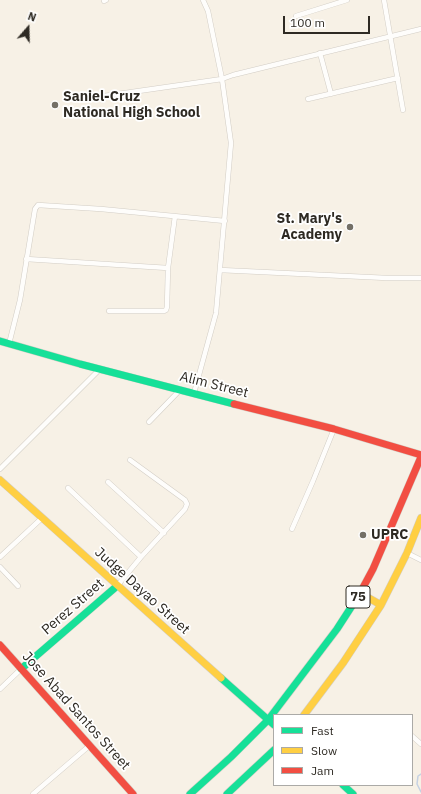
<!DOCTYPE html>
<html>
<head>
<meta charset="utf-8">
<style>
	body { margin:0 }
	#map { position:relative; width:421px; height:794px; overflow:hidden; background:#f7f1e6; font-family:"IBM Plex Sans",sans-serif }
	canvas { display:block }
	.legend { position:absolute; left:273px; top:714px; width:140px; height:72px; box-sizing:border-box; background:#fff; border:1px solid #abaaa7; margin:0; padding:5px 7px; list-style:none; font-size:12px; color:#2e2a23 }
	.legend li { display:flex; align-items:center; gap:8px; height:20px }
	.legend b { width:20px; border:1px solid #abaaa7 }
	.north { position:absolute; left:8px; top:8px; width:40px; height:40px; -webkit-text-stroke:3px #fff; paint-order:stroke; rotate:20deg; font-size:11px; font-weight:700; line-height:16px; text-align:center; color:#2e2a23 }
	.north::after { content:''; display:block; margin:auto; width:14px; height:18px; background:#2e2a23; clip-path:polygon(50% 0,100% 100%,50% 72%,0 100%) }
	.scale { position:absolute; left:283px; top:16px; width:87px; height:18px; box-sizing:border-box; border:2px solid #2e2a23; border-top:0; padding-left:5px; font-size:12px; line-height:14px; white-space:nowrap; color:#2e2a23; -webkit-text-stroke:3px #fff; paint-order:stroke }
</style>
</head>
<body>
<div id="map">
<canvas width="421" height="794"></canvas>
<ul class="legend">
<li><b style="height:5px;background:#16e098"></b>Fast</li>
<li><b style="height:5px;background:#ffcf43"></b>Slow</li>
<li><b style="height:5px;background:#f24e42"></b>Jam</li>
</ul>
<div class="north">N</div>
<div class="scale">100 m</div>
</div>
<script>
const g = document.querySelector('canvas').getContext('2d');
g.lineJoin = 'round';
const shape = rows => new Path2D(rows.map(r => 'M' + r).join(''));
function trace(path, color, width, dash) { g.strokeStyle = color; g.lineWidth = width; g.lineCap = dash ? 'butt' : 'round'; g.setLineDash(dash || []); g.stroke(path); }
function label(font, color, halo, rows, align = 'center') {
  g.font = font + ' "IBM Plex Sans",sans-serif'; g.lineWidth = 3.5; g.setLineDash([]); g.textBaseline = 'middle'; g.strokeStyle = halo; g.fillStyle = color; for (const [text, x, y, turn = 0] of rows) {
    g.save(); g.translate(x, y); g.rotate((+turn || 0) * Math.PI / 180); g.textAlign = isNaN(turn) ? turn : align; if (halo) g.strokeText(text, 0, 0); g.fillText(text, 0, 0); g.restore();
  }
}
const stream = shape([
	[421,774,418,776,417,784,421,792]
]);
const street = shape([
	[384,0,403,110],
	[104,1,106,0],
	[296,16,347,0],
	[320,53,331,94],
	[90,98,222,79,233,75,421,29],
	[308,99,398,78],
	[26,259,168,268],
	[220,270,387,278,421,278],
	[109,311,164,311,166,310,167,307,168,268,175,216],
	[9,344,20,300,35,209,38,205,101,209,225,221],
	[194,393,216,313,231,143,222,79,208,11,203,0],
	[149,422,180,390],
	[0,469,100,369],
	[108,482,164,533],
	[68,488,141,557],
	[292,529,313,481,334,429],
	[407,553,421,560],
	[0,557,42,518],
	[0,567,18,586],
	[117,586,141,557,185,509,187,504,185,500,130,460],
	[0,689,21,669],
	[412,736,421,744],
	[33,794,89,746]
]);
const fast = shape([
	[0,341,80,364,234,404],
	[21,669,117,586],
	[221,678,274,725],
	[343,785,353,794],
	[190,794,231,757,268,720,337,629,359,595],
	[227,794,274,750]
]);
const slow = shape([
	[0,480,221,678],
	[360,593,381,605],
	[304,715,343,663,381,605,407,553,421,518]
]);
const jam = shape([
	[234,404,334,429,421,455],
	[359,595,373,569,421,457],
	[0,645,133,794]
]);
const markers = [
	[55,105,4,"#747067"],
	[350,227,4,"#747067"],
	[363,535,4,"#747067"]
];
const shields = [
	[358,597,24]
];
const shieldNames = [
	["75",358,597]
];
const poiNames = [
	["Saniel-Cruz",63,97],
	["National High School",63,113],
	["St. Mary's",342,219,"right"],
	["Academy",342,235,"right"],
	["UPRC",371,535]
];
const streetNames = [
	["Alim Street",214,385,14],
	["Judge Dayao Street",142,591,42],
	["Perez Street",73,607,-41],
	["Jose Abad Santos Street",76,711,48]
];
trace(stream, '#c5d1e3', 1.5);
trace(street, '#d2cdc5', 5.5);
trace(fast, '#d2cdc5', 8);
trace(slow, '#d2cdc5', 8);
trace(jam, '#d2cdc5', 8);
trace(street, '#fefdfb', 4.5);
trace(fast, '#16e098', 7);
trace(slow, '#ffcf43', 7);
trace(jam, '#f24e42', 7);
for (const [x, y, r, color] of markers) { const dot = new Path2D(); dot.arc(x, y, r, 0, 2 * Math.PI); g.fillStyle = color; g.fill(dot); trace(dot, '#fff', 1.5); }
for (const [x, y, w] of shields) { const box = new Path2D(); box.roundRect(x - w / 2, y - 11, w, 22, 3); g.fillStyle = '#fff'; g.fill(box); trace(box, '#2e2a23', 1); }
label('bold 13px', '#2e2a23', null, shieldNames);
label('bold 14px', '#2e2a23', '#fff', poiNames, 'left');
label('14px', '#2e2a23', '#fff', streetNames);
</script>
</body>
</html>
